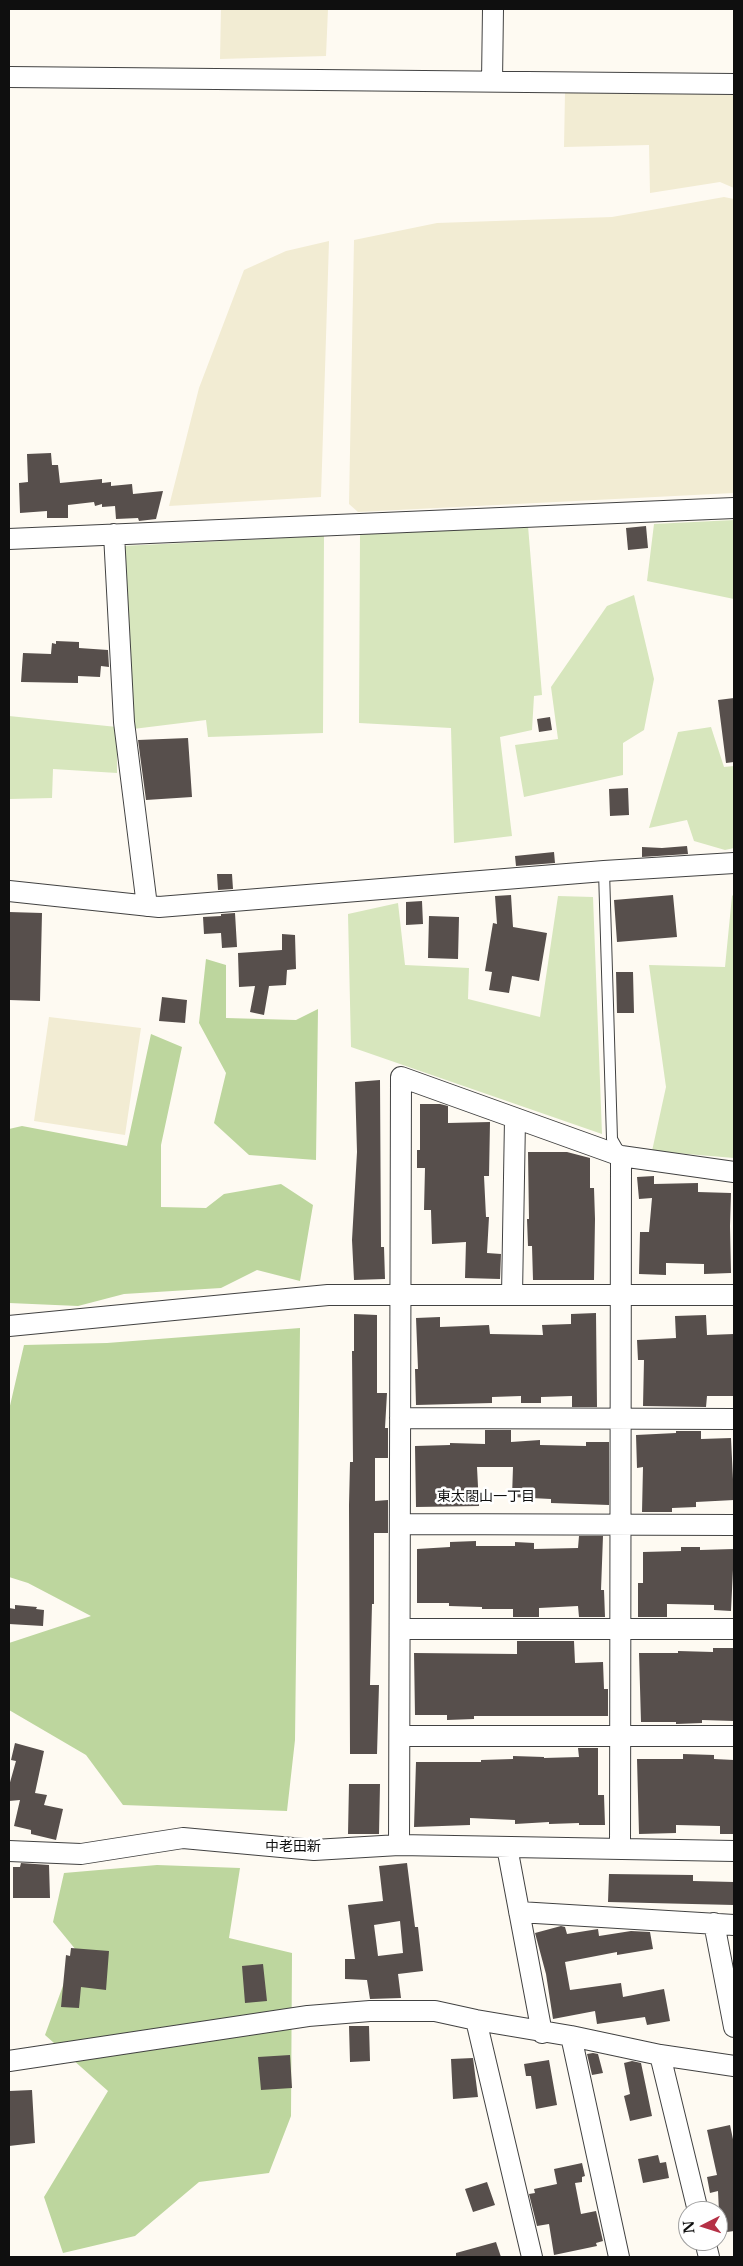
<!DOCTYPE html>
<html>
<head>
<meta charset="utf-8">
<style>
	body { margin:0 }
	#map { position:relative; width:743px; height:2266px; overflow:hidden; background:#fefaf2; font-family:"Libre Baskerville",serif }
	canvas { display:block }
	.frame { position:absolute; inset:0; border:10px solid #0f0f0f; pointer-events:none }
	.north { position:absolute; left:678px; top:2201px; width:50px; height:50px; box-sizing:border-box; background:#fff; border:1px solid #9f9f9f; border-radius:50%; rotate:265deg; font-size:14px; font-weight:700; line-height:20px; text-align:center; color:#0f0f0f }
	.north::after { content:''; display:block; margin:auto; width:18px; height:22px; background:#b53146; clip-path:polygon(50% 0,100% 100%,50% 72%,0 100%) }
</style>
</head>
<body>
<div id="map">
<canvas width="743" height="2266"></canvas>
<div class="frame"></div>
<div class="north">N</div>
</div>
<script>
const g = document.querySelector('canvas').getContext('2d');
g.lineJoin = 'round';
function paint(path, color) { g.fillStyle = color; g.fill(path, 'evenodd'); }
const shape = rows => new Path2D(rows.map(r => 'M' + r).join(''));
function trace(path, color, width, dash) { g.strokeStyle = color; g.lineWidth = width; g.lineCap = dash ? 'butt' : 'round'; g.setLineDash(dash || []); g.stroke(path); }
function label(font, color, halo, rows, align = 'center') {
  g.font = font + ' "Libre Baskerville","Noto Sans JP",serif'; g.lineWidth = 5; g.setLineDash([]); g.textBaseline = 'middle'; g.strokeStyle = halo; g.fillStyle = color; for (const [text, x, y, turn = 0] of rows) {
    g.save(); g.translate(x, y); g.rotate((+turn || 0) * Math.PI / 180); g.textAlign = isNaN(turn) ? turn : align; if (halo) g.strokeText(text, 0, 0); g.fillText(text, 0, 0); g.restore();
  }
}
const farmland = shape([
	[221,9,328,9,326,56,220,59],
	[565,92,734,93,734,188,720,182,650,193,649,145,564,147],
	[724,197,734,199,734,493,358,512,349,504,354,240,437,223,612,217],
	[329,241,321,497,169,506,199,388,244,270,286,251],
	[49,1017,141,1028,125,1135,34,1121]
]);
const green = shape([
	[734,520,734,599,647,581,654,524],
	[528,526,542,695,534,696,532,730,500,737,512,836,454,843,451,728,359,723,360,534],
	[324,536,323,733,208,737,206,720,133,729,122,546],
	[634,595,654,679,644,730,623,743,623,775,524,797,515,745,558,739,551,687,607,606],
	[9,716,117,727,117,773,53,769,52,798,9,799],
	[711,727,724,767,734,766,734,848,725,850,694,841,687,820,649,828,678,732],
	[734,894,734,1158,652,1151,666,1087,649,965,725,967,732,896],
	[558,896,593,897,602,1134,351,1047,348,914,398,903,405,965,469,968,468,999,540,1017]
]);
const forest = shape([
	[206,959,226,965,226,1018,296,1020,318,1009,316,1160,249,1155,214,1123,226,1073,199,1023],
	[151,1034,182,1047,161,1145,161,1207,206,1208,224,1194,281,1184,313,1205,300,1281,257,1270,221,1288,124,1294,78,1306,9,1303,10,1197,9,1197,9,1129,22,1126,127,1146],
	[300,1328,295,1740,287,1811,123,1805,86,1755,9,1710,9,1643,91,1616,28,1583,9,1577,9,1410,24,1345,107,1343],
	[157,1865,240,1868,229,1938,292,1953,291,2116,269,2173,199,2182,135,2236,63,2253,44,2197,108,2091,45,2035,76,1950,53,1922,64,1873]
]);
const building = shape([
	[51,453,52,465,58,465,60,483,102,479,102,483,111,482,111,486,132,484,133,494,163,491,156,519,139,521,138,518,116,519,115,506,102,507,102,504,95,506,94,502,68,505,68,518,47,518,47,511,20,513,19,483,28,482,27,454],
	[646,526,648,548,628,550,626,528],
	[56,641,79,642,79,648,108,650,109,667,101,666,100,677,78,676,78,683,21,682,23,653,51,654,52,643,56,644],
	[734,698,734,762,726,763,718,700],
	[550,717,552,730,539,732,537,719],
	[188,738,192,797,146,800,138,740],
	[628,788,629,815,610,816,609,789],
	[687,846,688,854,642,857,642,847,662,848],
	[554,852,555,863,516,866,515,856],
	[217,874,232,874,233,889,218,890],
	[511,895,513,927,547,933,539,981,512,976,509,993,489,990,492,972,485,971,493,923,497,924,495,896],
	[673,895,677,937,617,942,614,900],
	[422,901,423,924,406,925,406,902],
	[9,912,42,913,40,1001,9,1000],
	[235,913,237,947,222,948,221,933,204,934,203,917,221,916,221,914],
	[429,916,459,917,458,959,428,958],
	[282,934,295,935,296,969,287,970,286,985,269,986,264,1015,250,1012,255,986,239,987,238,953,282,950],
	[616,972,633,972,634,1013,617,1013],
	[162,997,187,1000,185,1023,159,1021],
	[380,1080,381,1247,384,1247,385,1279,354,1280,352,1240,357,1152,355,1082],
	[420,1104,440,1104,448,1106,448,1123,490,1122,489,1176,484,1176,486,1217,489,1217,487,1253,501,1254,500,1279,465,1278,466,1242,432,1244,431,1210,424,1210,425,1168,417,1168,417,1150,420,1150],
	[528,1152,567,1152,590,1158,590,1188,594,1188,595,1219,594,1280,533,1280,532,1246,528,1246,527,1219,529,1219],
	[654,1176,654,1184,698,1183,698,1192,731,1193,730,1226,731,1273,704,1274,704,1264,666,1263,666,1275,639,1274,640,1232,649,1232,652,1198,639,1199,637,1177],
	[596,1313,597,1407,572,1407,572,1396,541,1397,541,1403,521,1403,521,1396,492,1397,492,1403,416,1405,415,1369,418,1369,416,1318,440,1317,440,1327,489,1325,490,1334,543,1335,542,1325,571,1324,571,1314],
	[354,1314,377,1315,377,1393,387,1393,385,1428,388,1428,388,1458,375,1458,375,1501,388,1500,388,1533,374,1533,374,1604,372,1604,370,1685,379,1685,377,1754,350,1754,349,1505,350,1462,353,1462,352,1351,354,1351],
	[706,1315,707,1335,734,1334,734,1396,707,1396,706,1407,643,1406,644,1360,638,1360,637,1340,676,1338,675,1316],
	[485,1430,511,1430,511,1442,540,1440,540,1445,586,1446,586,1442,609,1442,609,1505,551,1503,551,1499,512,1497,513,1467,477,1467,479,1506,416,1507,415,1446,450,1445,450,1443,485,1444],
	[676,1431,701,1431,701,1439,731,1438,734,1500,696,1502,696,1507,672,1508,672,1512,642,1512,643,1467,637,1468,636,1435,676,1433],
	[579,1536,603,1536,601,1590,604,1590,605,1617,579,1617,578,1606,539,1608,539,1617,513,1617,513,1609,482,1609,482,1607,449,1606,449,1603,417,1603,417,1549,450,1547,450,1542,476,1541,476,1546,515,1546,515,1542,534,1543,534,1549,578,1548],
	[681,1547,700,1547,700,1550,734,1549,731,1611,714,1610,714,1605,667,1604,667,1617,638,1617,638,1583,643,1583,643,1552,681,1551],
	[15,1605,37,1607,36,1609,44,1610,43,1626,9,1624,9,1608,15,1609],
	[517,1641,574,1641,575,1663,603,1662,604,1689,608,1689,608,1716,474,1716,474,1719,447,1720,447,1715,415,1715,414,1653,517,1654],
	[713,1648,734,1648,734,1721,702,1720,702,1723,676,1724,676,1722,641,1722,639,1653,678,1653,678,1651,713,1652],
	[15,1743,44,1751,35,1793,47,1795,44,1805,63,1809,56,1840,31,1834,31,1830,14,1826,20,1800,9,1801,9,1786,16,1761,11,1760],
	[578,1748,598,1748,598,1795,604,1795,605,1825,579,1825,579,1823,549,1824,549,1822,515,1824,515,1820,470,1818,470,1825,414,1827,416,1762,481,1762,481,1760,513,1759,513,1756,544,1757,544,1758,579,1757],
	[683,1754,714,1755,714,1759,734,1760,734,1834,720,1834,720,1826,676,1825,676,1833,639,1834,637,1759,683,1759],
	[349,1784,380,1784,379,1834,348,1834],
	[21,1863,49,1865,50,1898,13,1898,13,1867,20,1867],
	[407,1863,415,1927,418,1927,423,1971,398,1974,401,1998,370,1999,367,1980,345,1979,345,1959,355,1959,348,1905,383,1901,379,1866],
	[400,1921,403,1953,378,1956,374,1925],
	[609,1874,693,1875,693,1881,734,1882,734,1905,608,1902],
	[561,1926,565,1927,567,1934,598,1929,599,1936,631,1931,650,1932,653,1949,617,1955,617,1952,565,1962,570,1990,621,1983,623,1997,664,1989,670,2021,647,2025,645,2017,597,2024,595,2011,553,2019,546,1974,535,1933],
	[71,1948,109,1951,106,1990,81,1987,79,2008,61,2007,66,1955,70,1956],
	[263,1964,267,2001,245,2003,242,1966],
	[349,2026,369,2026,370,2061,350,2062],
	[593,2053,598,2054,603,2073,592,2075,587,2054],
	[290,2055,292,2088,261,2090,258,2057],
	[473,2058,478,2097,453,2099,451,2059],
	[549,2060,557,2105,536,2109,531,2076,526,2076,524,2064],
	[632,2061,641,2063,652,2116,630,2121,624,2096,630,2094,624,2063],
	[32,2090,35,2143,9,2146,9,2091],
	[730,2125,734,2144,734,2231,720,2233,718,2191,710,2193,707,2177,717,2175,707,2130],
	[658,2155,660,2163,666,2162,669,2178,643,2183,638,2159],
	[582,2163,585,2176,582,2177,582,2182,575,2183,581,2214,596,2211,603,2241,596,2243,597,2246,554,2255,549,2224,537,2226,529,2194,535,2193,534,2189,557,2184,554,2169],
	[487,2182,495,2205,473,2212,465,2189],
	[496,2242,501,2257,456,2257,456,2253]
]);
const service = shape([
	[604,871,612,1139,621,1155]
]);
const minor = shape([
	[9,77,734,84],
	[492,81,493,9],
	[114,534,124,722,147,906],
	[9,539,734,508],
	[9,891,159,907,604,871,734,863],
	[512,1295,515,1119],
	[9,1326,328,1295,734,1295],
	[400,1418,734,1419],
	[400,1524,734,1525],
	[400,1629,734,1629],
	[400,1736,734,1736],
	[399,1845,401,1077,621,1156,734,1172],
	[507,1847,542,2033],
	[620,1849,621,1156],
	[9,1851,81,1854,183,1838,314,1850,399,1845,734,1851],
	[519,1912,734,1925],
	[714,1923,734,2027],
	[476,2020,532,2257],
	[571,2036,619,2257],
	[660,2055,698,2211],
	[9,2061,308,2016,370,2011,435,2011,476,2020,571,2036,660,2055,734,2066],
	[705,2241,709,2257]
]);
const neighbourhoodNames = [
	["東太閤山一丁目",486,1497],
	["中老田新",293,1847]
];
paint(farmland, '#f2ecd3');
paint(green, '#d7e6bd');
paint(forest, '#bdd69e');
paint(building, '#574f4c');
trace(service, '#424242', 12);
trace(minor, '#424242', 22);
trace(service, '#fff', 10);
trace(minor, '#fff', 20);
label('14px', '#0f0f0f', '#fff', neighbourhoodNames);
</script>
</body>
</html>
